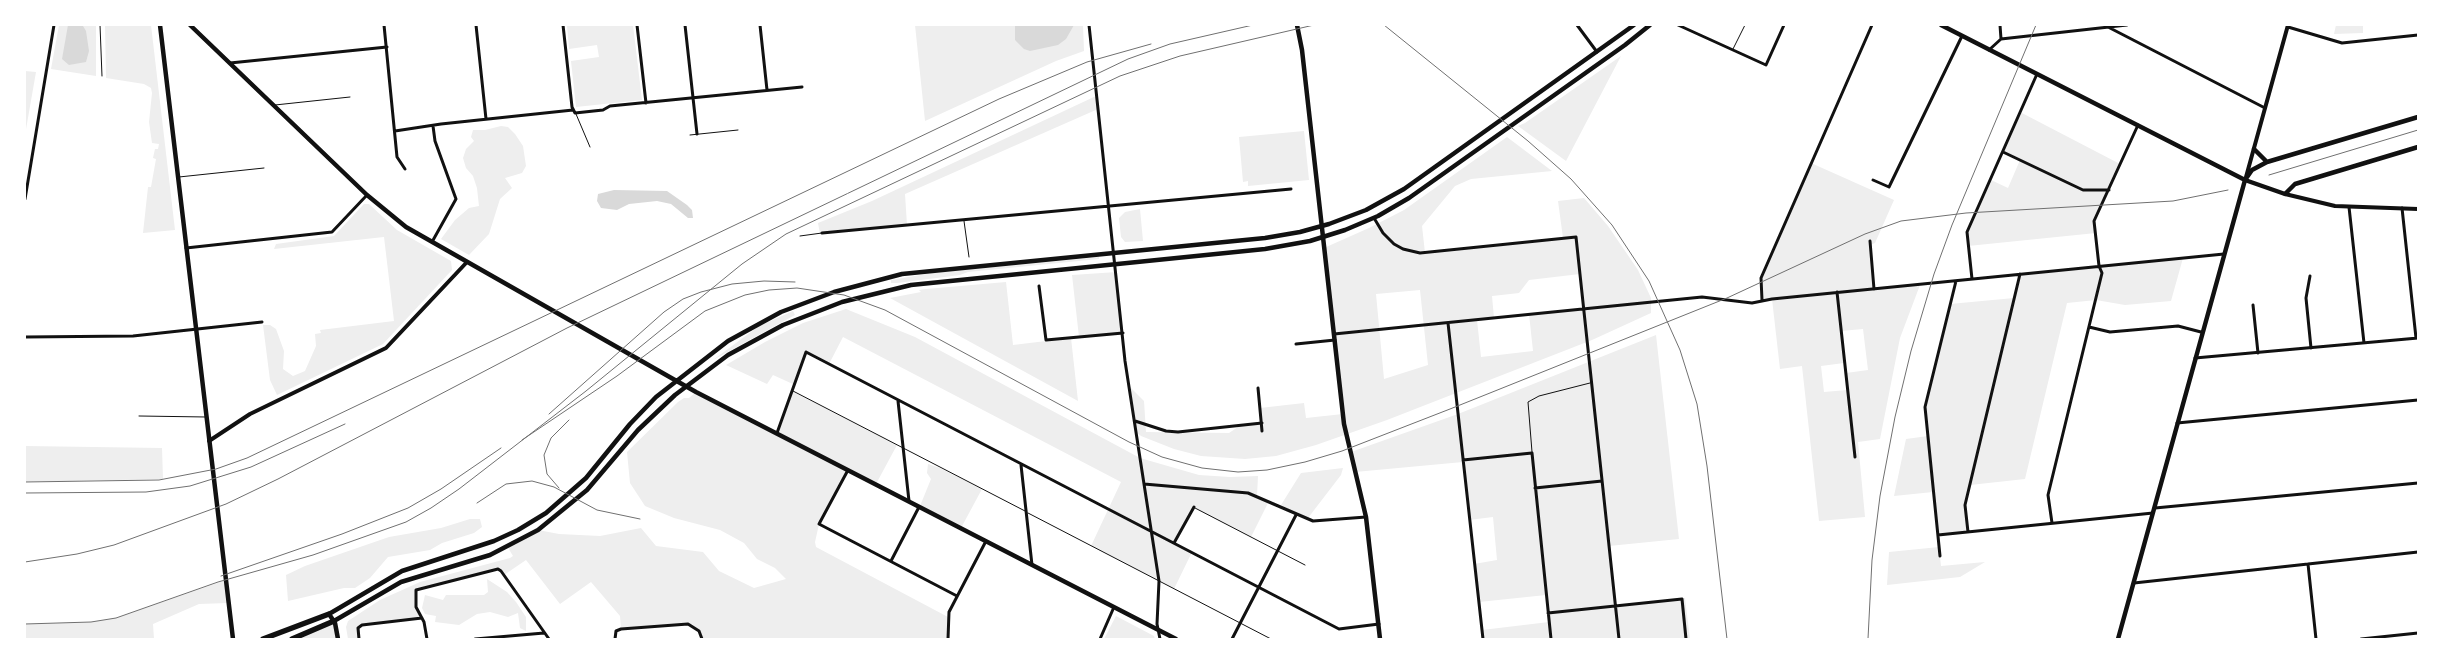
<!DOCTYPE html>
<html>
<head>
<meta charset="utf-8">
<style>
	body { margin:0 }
	#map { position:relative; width:2443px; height:664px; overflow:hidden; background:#fff; font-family:"Golos Text",sans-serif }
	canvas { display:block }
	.frame { position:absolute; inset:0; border:26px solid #fff; pointer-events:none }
</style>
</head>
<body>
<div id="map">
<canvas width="2443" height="664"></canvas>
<div class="frame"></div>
</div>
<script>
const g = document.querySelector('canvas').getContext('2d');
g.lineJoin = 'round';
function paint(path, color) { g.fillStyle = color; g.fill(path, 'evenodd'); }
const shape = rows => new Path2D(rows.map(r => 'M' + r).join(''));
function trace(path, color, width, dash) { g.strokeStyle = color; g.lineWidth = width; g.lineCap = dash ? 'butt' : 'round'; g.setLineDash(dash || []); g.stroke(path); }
const green = shape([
	[59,25,96,25,96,76,51,69],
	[105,25,151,25,175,230,143,233,148,187,151,187,156,159,153,158,155,149,158,149,159,144,152,143,149,122,152,93,151,88,144,84,106,78],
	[567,25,633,25,642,100,576,107,571,61,599,57,597,45,569,49],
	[915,25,1083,25,1084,51,1056,61,925,121],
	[2336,25,2363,25,2363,33,2334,34],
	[1621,56,1566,161,1518,126,1525,123],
	[25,71,36,72,25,135],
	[1096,96,1098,109,905,194,907,225,820,234,818,223,872,201],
	[2020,112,2120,164,2094,220,2096,233,1968,246,1967,232,1991,180,2008,188,2020,160,2003,152],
	[501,126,508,127,515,134,523,146,526,166,522,173,505,178,512,188,500,199,489,234,469,255,441,239,455,220,469,208,479,206,477,188,473,176,466,168,463,158,466,149,474,141,471,137,473,130,485,130],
	[1304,131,1309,180,1248,186,1248,181,1243,182,1239,137],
	[1507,137,1552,171,1471,179,1455,186,1422,226,1425,253,1563,238,1558,201,1584,198,1608,226,1638,270,1651,298,1651,313,1592,340,1387,420,1316,445,1276,456,1245,459,1201,456,1174,449,1141,436,1136,432,1129,386,1144,401,1146,432,1229,433,1241,425,1262,423,1260,408,1304,403,1306,418,1343,414,1324,248,1369,228,1404,210],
	[1580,274,1583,309,1529,314,1533,351,1481,357,1477,320,1494,318,1492,296,1519,293,1529,280],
	[1420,290,1428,365,1384,379,1376,294],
	[1811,163,1894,200,1875,243,1870,245,1874,288,1920,285,1900,338,1880,439,1858,442,1865,517,1819,521,1802,366,1780,369,1772,299,1762,300,1760,279],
	[1863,329,1868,370,1846,373,1847,390,1824,392,1821,366,1844,363,1841,331],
	[364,204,369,204,397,230,451,261,452,270,383,344,277,395,270,380,263,325,270,325,276,329,284,351,283,369,293,376,305,371,316,346,315,334,321,333,320,330,394,321,384,237,274,249,276,244,334,236],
	[1140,209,1143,241,1125,242,1121,237,1119,218,1125,212],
	[1099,257,1099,259,968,272,960,275,897,283,891,283,891,280,932,273],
	[2183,258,2171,301,2125,305,2096,300,2067,303,2025,479,1970,485,1965,505,1968,532,1938,535,1933,492,1894,496,1906,439,1928,436,1925,407,1950,304,2014,298,2020,274],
	[1117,272,1123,333,1079,337,1072,275],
	[1006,282,1013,345,1071,338,1078,401,890,298,921,292,919,290,926,289],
	[846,309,915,337,1140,458,1199,475,1230,477,1258,476,1257,496,1269,501,1251,537,1194,508,1175,543,1192,552,1174,589,1091,546,1121,482,843,337,829,364,807,353,795,385,773,375,767,384,726,365,765,342,803,323],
	[793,311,795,315,713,360,759,326],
	[1656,335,1679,539,1609,546,1616,605,1685,598,1690,639,1483,639,1482,630,1549,622,1546,595,1479,602,1474,564,1497,560,1493,517,1469,520,1463,462,1355,472,1351,452,1458,414],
	[792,391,897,445,876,484,849,470,819,524,815,542,816,547,948,617,948,639,702,639,699,631,688,624,621,629,620,616,591,582,560,604,526,560,504,575,500,569,417,589,416,607,422,618,360,626,359,639,348,639,346,627,348,621,380,600,420,582,510,558,513,556,507,546,538,530,559,534,600,536,641,528,656,546,703,552,719,571,754,588,786,579,775,568,757,559,744,543,720,530,674,518,645,506,630,483,627,452,678,402,684,398,689,398,696,392,777,433],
	[25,446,162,448,163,479,25,482],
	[928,464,940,468,982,489,961,528,920,506,931,479,927,473],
	[1343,468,1341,475,1308,518,1296,514,1281,505,1301,473],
	[470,519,480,519,482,527,474,533,442,543,430,550,388,557,370,578,355,588,344,588,288,601,286,575,305,566,389,537,441,528],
	[1939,547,1941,566,1985,562,1960,577,1887,585,1889,552],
	[487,579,507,592,516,602,526,617,526,631,520,628,518,613,508,617,490,612,477,614,459,625,435,622,436,616,425,614,422,608,425,595,443,600,446,595,484,595,488,592],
	[226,580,228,603,199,604,153,624,154,639,25,639,25,624,91,622,116,618],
	[1116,616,1154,636,1155,639,1104,639],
	[334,621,338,639,302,639,301,635]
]);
const water = shape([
	[68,25,83,26,86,31,89,51,86,62,69,65,62,59],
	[1015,25,1074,25,1066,39,1058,45,1030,51,1024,49,1015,40],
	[614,190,667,191,687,205,692,210,693,218,688,218,671,204,657,201,629,204,617,210,601,208,597,201,598,194]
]);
const service = shape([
	[100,25,102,76],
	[1733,49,1745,25],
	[275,105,350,97],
	[576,114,590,147],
	[690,135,738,130],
	[179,177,264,168],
	[964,221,969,257],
	[800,236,822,233],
	[793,391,1025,511],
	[139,416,206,417],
	[1532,452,1528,402,1539,396,1590,383],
	[1195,508,1305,565],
	[1028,513,1271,639]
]);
const minor = shape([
	[384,25,397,157,405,169],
	[476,25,486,119],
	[563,25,572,107,575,113,603,110,610,106,802,87],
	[637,25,646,103],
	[685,25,697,134],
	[760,25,767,90],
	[1089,25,1125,361,1159,581,1157,624,1160,639],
	[1577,25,1597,52],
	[1678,25,1766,65,1784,25],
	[2000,25,2001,39],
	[2108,27,2265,108],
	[2288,27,2342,43,2418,35],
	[1989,50,2001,39,2127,25],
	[230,63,387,47],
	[395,131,441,124,573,110],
	[2003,152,2083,190,2109,190],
	[1873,180,1889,187,1962,36],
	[25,199,54,25],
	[2349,207,2364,343],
	[2402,208,2416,338],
	[1374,218,1383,233,1394,244,1403,249,1420,253,1576,237,1619,639],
	[822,233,1291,189],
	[1870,241,1874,289],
	[432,242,456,199,435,141,433,126],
	[186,248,332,232,367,195],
	[2310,276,2306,298,2311,348],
	[1972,279,1967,232,2037,74],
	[1039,286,1046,340,1123,333],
	[1837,292,1855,457],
	[1762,300,1761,278,1872,25],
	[2253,305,2258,353],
	[1448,323,1483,639],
	[2089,327,2110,332,2178,326,2201,332],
	[1334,334,1702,297,1752,303,1772,299,2224,254],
	[25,337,133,336,262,322],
	[1296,344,1335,340],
	[2195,358,2418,338],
	[1258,388,1262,431],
	[898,401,909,501],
	[1135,421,1166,431,1178,432,1262,423],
	[2177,423,2418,400],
	[777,433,806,352,1339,629,1379,624],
	[1463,460,1532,453,1551,639],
	[1021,465,1032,565],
	[848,470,819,524,957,596],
	[1144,484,1248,493,1313,521,1366,517],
	[1535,488,1602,481],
	[2155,508,2418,483],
	[2052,523,2048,495,2102,273,2099,266,2094,221,2138,125],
	[1968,532,1965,505,2020,274],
	[1938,535,2153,513],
	[1174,543,1194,507],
	[1940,556,1925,407,1956,281],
	[891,561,919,507],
	[2308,564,2316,639],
	[2134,583,2418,552],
	[1548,613,1682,599,1686,639],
	[359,639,358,628,362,625,422,618],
	[427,639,424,622,416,607,416,590,498,569,501,571,549,639],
	[475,639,544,633],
	[615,639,616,631,621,629,688,624,699,631,702,639],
	[948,639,949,612,986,541],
	[1100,639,1114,607],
	[1232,639,1296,515],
	[2361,639,2418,633]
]);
const tertiary = shape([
	[2246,177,2288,25],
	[2285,194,2335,206,2418,209],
	[209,441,250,414,386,348,467,262]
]);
const secondary = shape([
	[1297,25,1302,50,1344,424,1366,517,1380,639],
	[2118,639,2245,180]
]);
const primary = shape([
	[160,25,233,639],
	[190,25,367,195,406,227,696,392,1176,639],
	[1941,25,2245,180,2285,194,2295,184,2418,147],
	[2254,149,2267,162],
	[2245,180,2252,170,2267,162,2418,117],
	[334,621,401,582,490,555,538,530,587,490,638,430,675,395,728,355,783,325,842,302,911,285,1265,249,1310,241,1345,230,1378,216,1409,198,1625,45,1650,25],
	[338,639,335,623,329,614,402,571,494,541,518,530,546,513,586,478,630,424,656,397,728,341,781,312,834,292,902,274,1265,238,1300,232,1329,224,1366,210,1404,189,1634,25]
]);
const motorway = shape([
	[263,639,329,614],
	[292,639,334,621]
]);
const tram = shape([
	[2269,175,2418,130],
	[549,414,664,312,683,299,701,292,732,284,764,281,795,282],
	[522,440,617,376,705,311,745,295,769,290,797,288,844,295,885,310,1129,442,1162,457,1202,468,1238,472,1267,470,1305,462,1342,451,1450,409,1727,298,1865,234,1901,221,1966,213,2173,201,2228,190],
	[559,488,547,474,544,455,551,438,569,420],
	[477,503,506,484,532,481,554,487,597,510,640,519]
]);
const rail = shape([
	[1384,25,1528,141,1571,179,1612,225,1649,281,1680,350,1697,404,1707,466,1727,639],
	[25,482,159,480,216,469,247,458,999,99,1087,62,1151,44],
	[25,493,146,492,190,486,251,467,345,424],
	[25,562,77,554,114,545,226,504,278,479,567,328,1128,59,1170,44,1253,25],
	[221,576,342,534,408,508,441,489,501,448],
	[25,624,91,622,116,618,218,582,313,555,406,522,431,508,459,489,586,391,742,264,786,234,1120,76,1180,56,1314,25],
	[1868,639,1872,560,1880,496,1895,417,1911,351,1934,274,1952,225,2036,25]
]);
paint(green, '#eee');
paint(water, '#d9d9d9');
trace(service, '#111', 1);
trace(minor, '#111', 3);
trace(tertiary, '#111', 4);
trace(secondary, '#111', 4.5);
trace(primary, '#111', 4.5);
trace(motorway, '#111', 5.5);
trace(tram, '#707070', 1);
trace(rail, '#707070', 1);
</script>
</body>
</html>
